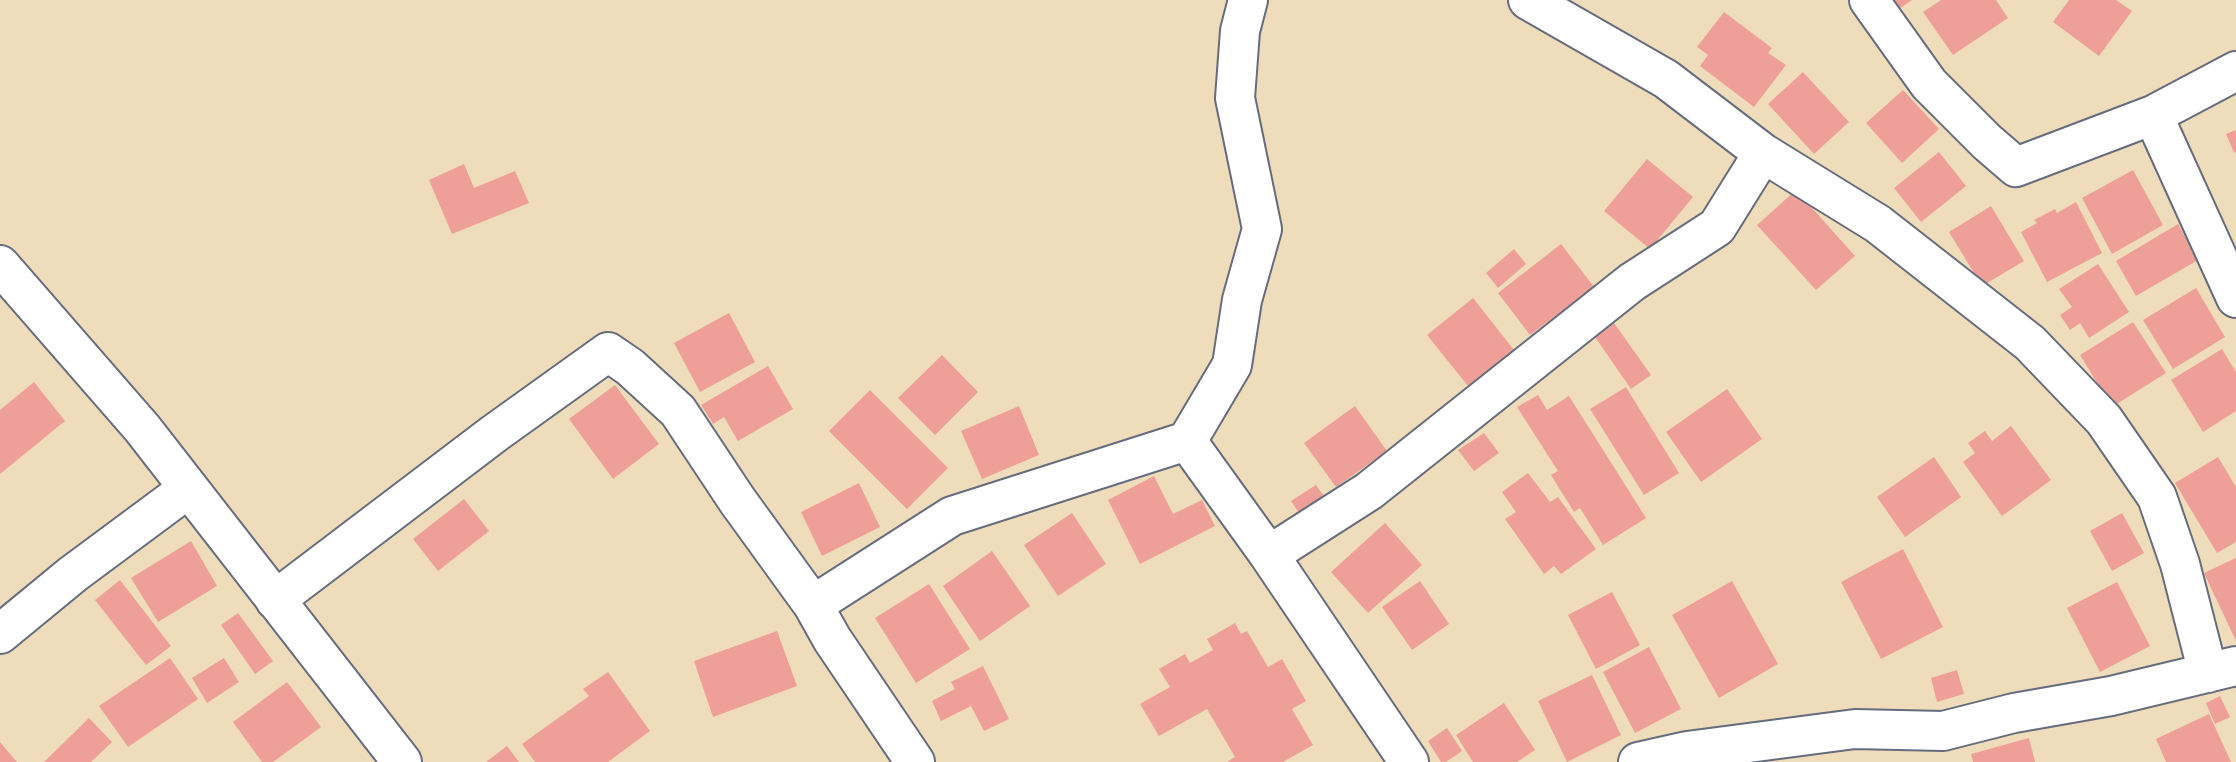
<!DOCTYPE html>
<html>
<head>
<meta charset="utf-8">
<style>
	body { margin:0 }
	canvas { display:block; background:#eedcba }
</style>
</head>
<body>
<canvas width="2236" height="762"></canvas>
<script>
const g = document.querySelector('canvas').getContext('2d');
g.lineJoin = 'round';
function paint(path, color) { g.fillStyle = color; g.fill(path, 'evenodd'); }
const shape = rows => new Path2D(rows.map(r => 'M' + r).join(''));
function trace(path, color, width, dash) { g.strokeStyle = color; g.lineWidth = width; g.lineCap = dash ? 'butt' : 'round'; g.setLineDash(dash || []); g.stroke(path); }
const building = shape([
	[1884,0,1912,0,1893,13],
	[1941,0,1996,0,2008,18,1953,55,1923,12],
	[2069,0,2116,0,2132,11,2099,56,2053,22],
	[1724,12,1772,48,1768,53,1786,65,1754,107,1700,66,1708,55,1697,47],
	[1803,72,1849,122,1814,154,1768,104],
	[1903,90,1939,129,1902,163,1866,123],
	[2236,130,2236,152,2234,153,2226,134],
	[1939,152,1966,186,1921,222,1894,188],
	[1647,159,1693,197,1650,249,1604,211],
	[464,164,474,188,515,171,529,203,452,234,429,180],
	[2133,170,2163,225,2112,254,2082,198],
	[1796,190,1855,256,1816,290,1757,225],
	[2076,202,2102,253,2047,282,2021,232,2037,223,2034,220,2055,209,2057,213],
	[1991,206,2024,261,1982,286,1949,232],
	[2178,224,2198,260,2136,296,2116,261],
	[1561,244,1594,287,1530,335,1498,293],
	[1514,249,1526,264,1498,288,1486,273],
	[2098,264,2129,312,2089,338,2080,323,2070,330,2060,315,2072,307,2059,289],
	[2196,288,2225,337,2173,369,2143,320],
	[1473,298,1518,355,1472,391,1427,335],
	[729,313,755,362,700,392,674,343],
	[2133,322,2166,373,2112,407,2080,355],
	[1614,323,1651,375,1631,389,1595,337],
	[2222,349,2236,372,2236,411,2203,432,2171,380],
	[942,355,978,392,935,435,898,398],
	[768,366,793,409,738,441,724,417,713,424,701,405],
	[34,382,65,421,0,474,0,410],
	[615,385,659,444,613,479,569,419],
	[1626,387,1679,473,1644,495,1590,409],
	[1727,389,1762,439,1701,482,1666,432],
	[870,390,948,468,907,509,829,431],
	[1538,395,1547,410,1569,396,1646,518,1603,545,1580,508,1574,512,1551,475,1558,471,1517,407],
	[1019,406,1039,455,982,479,961,431],
	[1355,406,1387,451,1336,487,1304,443],
	[2011,426,2051,480,2002,516,1963,462,1975,453,1968,443,1985,431,1992,441],
	[1484,433,1499,453,1474,471,1458,450],
	[1934,457,1961,497,1905,537,1877,497],
	[2218,457,2236,487,2236,542,2217,553,2175,483],
	[1528,473,1550,502,1558,497,1596,549,1561,574,1554,566,1544,574,1505,519,1516,512,1502,492],
	[1154,476,1173,514,1202,500,1215,526,1140,564,1108,500],
	[859,483,880,527,822,556,801,512],
	[1316,485,1328,502,1303,519,1291,501],
	[464,499,489,531,438,571,413,539],
	[1072,513,1106,564,1058,596,1024,545],
	[2122,513,2144,553,2112,571,2090,531],
	[1385,523,1422,565,1368,613,1331,572],
	[191,541,217,586,158,622,131,578],
	[1903,549,1943,627,1881,659,1841,582],
	[992,551,1030,606,980,641,943,586],
	[2236,558,2236,641,2204,573],
	[120,580,171,646,146,665,95,600],
	[1420,581,1449,624,1412,650,1382,607],
	[1732,581,1778,664,1719,698,1672,615],
	[2117,582,2150,646,2100,672,2067,608],
	[929,584,970,649,916,683,875,618],
	[1612,592,1640,645,1596,669,1568,615],
	[238,613,273,661,255,674,221,625],
	[1235,623,1241,634,1247,631,1268,667,1282,659,1306,701,1292,709,1313,745,1283,762,1227,762,1235,757,1207,709,1159,736,1140,704,1170,687,1159,669,1185,654,1190,663,1213,650,1207,639],
	[777,631,797,686,713,717,694,661],
	[1649,647,1681,709,1635,733,1603,672],
	[170,658,198,699,128,747,99,706],
	[224,658,239,682,207,703,192,678],
	[983,666,1009,719,984,731,971,706,941,721,932,701,955,689,951,682],
	[1957,670,1964,694,1937,702,1931,678],
	[608,672,650,731,608,762,535,762,522,744,589,696,583,689],
	[1592,675,1621,735,1567,762,1538,701],
	[287,682,321,727,273,762,262,762,233,722],
	[2220,696,2230,717,2215,724,2206,703],
	[1504,703,1535,750,1517,762,1473,762,1456,735],
	[2209,714,2231,762,2166,762,2156,739],
	[89,718,112,742,91,762,44,762],
	[1447,728,1462,751,1446,762,1441,762,1428,741],
	[2029,738,2035,762,1973,762,1971,754],
	[0,742,17,762,0,762],
	[507,746,519,762,486,762]
]);
const minor = shape([
	[1528,0,1666,79,1763,153,1878,224,2030,343,2104,420,2157,497,2180,564,2208,673],
	[1869,0,1929,84,1987,142,2016,167,2153,115,2236,71],
	[2153,115,2236,298],
	[0,265,142,428,402,762],
	[1187,441,1232,365,1242,300,1262,229,1235,98,1240,31,1248,0],
	[1269,555,1369,491,1632,282,1717,227,1763,153],
	[275,600,495,433,608,352,630,367,678,411,737,500,813,605,832,639,915,762],
	[813,605,952,516,1187,441,1269,555,1409,762],
	[0,634,73,574,189,488],
	[1638,762,1687,751,1855,729,1943,731,2014,713,2111,696,2236,666]
]);
paint(building, '#eea098');
trace(minor, '#656c7e', 42);
trace(minor, '#fff', 38);
</script>
</body>
</html>
